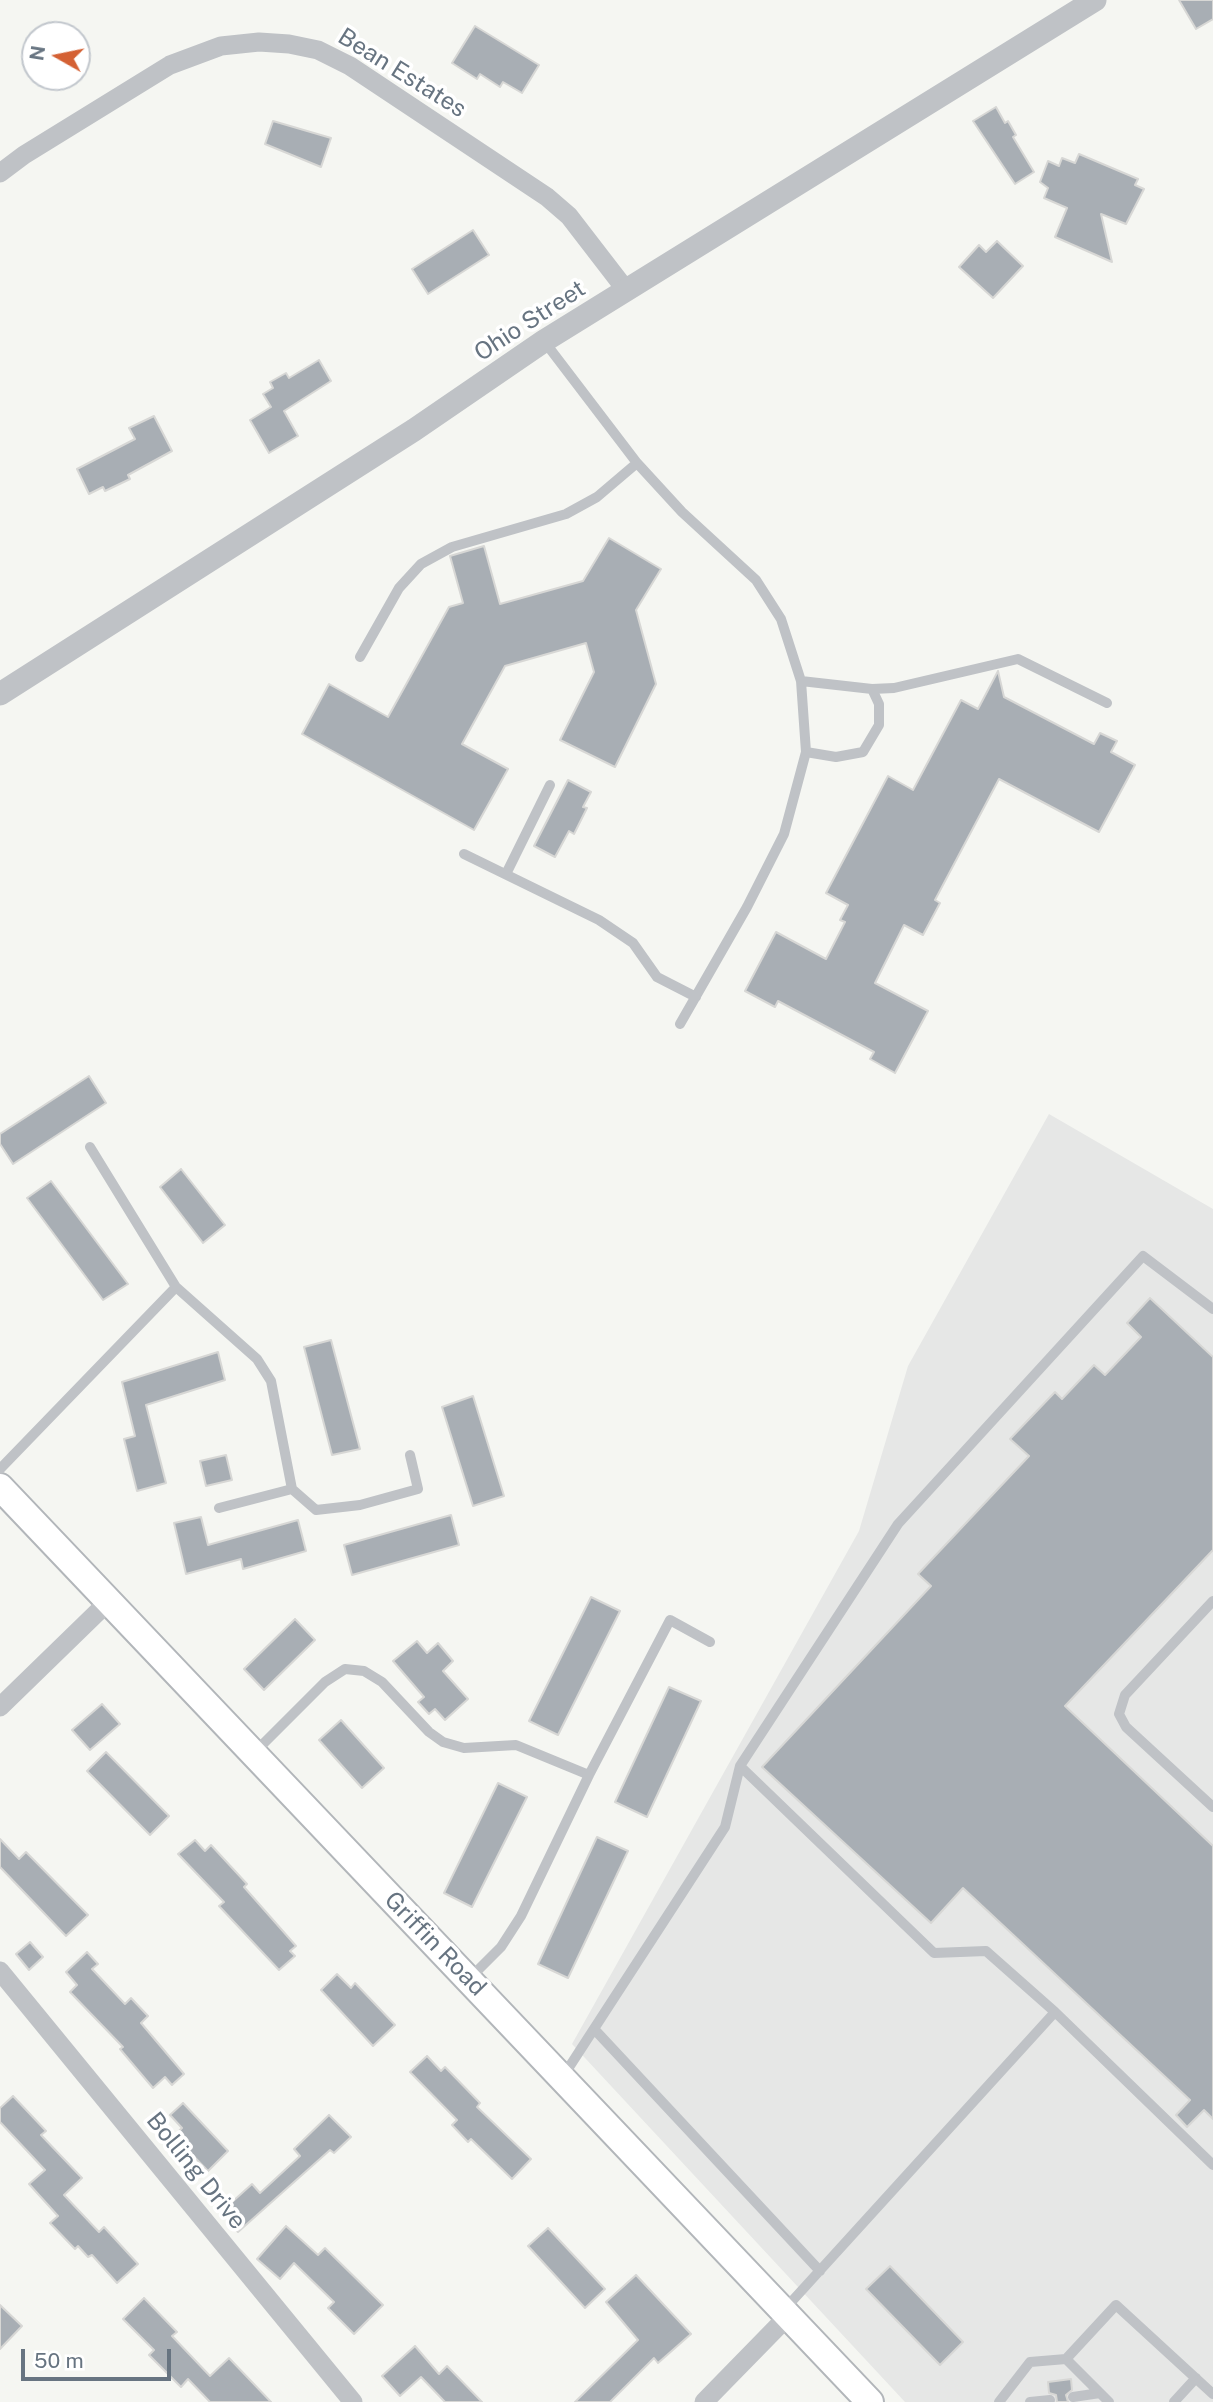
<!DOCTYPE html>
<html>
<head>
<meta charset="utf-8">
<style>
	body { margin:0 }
	#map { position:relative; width:1213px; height:2402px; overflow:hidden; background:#f5f6f2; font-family:"Public Sans",sans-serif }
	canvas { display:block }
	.north { position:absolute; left:21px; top:21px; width:70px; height:70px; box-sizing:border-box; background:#fff; border:2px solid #c2c7cd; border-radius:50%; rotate:279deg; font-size:19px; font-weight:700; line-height:28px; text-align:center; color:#677481 }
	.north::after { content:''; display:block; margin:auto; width:24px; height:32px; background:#d46134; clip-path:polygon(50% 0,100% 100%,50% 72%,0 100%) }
	.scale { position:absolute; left:21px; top:2349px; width:150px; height:32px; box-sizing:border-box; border:4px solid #677481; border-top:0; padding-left:9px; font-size:21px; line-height:24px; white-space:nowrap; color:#677481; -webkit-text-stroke:5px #fff; paint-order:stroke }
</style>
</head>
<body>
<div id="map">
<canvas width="1213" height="2402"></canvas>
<div class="north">N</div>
<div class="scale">50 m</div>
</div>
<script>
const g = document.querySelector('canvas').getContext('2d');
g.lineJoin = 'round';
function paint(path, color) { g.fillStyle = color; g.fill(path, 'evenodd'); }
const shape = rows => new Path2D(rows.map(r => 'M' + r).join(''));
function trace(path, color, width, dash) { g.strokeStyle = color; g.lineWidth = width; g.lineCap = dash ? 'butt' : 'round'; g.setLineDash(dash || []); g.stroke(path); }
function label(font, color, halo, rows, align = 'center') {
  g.font = font + ' "Public Sans",sans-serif'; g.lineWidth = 7; g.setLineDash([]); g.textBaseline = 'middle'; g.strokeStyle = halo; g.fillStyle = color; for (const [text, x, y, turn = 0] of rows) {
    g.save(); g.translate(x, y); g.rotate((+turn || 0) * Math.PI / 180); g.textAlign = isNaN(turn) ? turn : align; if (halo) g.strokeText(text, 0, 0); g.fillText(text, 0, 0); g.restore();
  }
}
const built = shape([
	[1049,1114,1213,1209,1213,2402,905,2402,572,2044,859,1531,908,1366]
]);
const building = shape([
	[1179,0,1213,0,1213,19,1196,29,1179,0],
	[475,26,539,65,522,93,503,82,500,87,480,74,477,79,452,63,475,26],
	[996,107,1005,123,1008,121,1016,135,1013,137,1034,172,1015,184,973,121,996,107],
	[273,121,331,138,321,167,265,144,273,121],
	[1079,154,1138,179,1135,185,1144,189,1126,224,1101,214,1112,262,1055,237,1067,208,1044,198,1048,188,1040,182,1048,161,1059,166,1062,158,1075,163,1079,154],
	[473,230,489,255,428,294,412,269,473,230],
	[997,241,1023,266,993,298,959,267,979,245,986,252,997,241],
	[319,360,331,381,284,411,298,436,269,453,250,420,271,407,263,394,273,388,270,382,286,373,289,378,319,360],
	[154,416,172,451,128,475,130,479,105,491,103,487,89,494,77,469,135,439,129,428,154,416],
	[609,538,661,569,636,610,656,684,615,767,560,740,594,672,586,643,505,666,462,744,508,769,474,830,302,734,329,684,388,717,449,607,463,603,450,556,484,546,500,604,583,581,609,538],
	[998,671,1004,697,1094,744,1100,733,1117,741,1111,752,1135,765,1099,832,999,779,935,900,940,903,923,935,904,925,875,983,928,1011,895,1073,870,1059,874,1052,778,1001,775,1007,745,991,776,932,826,959,845,922,840,920,848,905,826,893,888,776,913,790,961,700,978,709,998,671],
	[568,780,591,792,583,807,587,808,574,834,569,831,555,857,534,846,568,780],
	[89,1076,106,1103,13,1164,0,1144,0,1134,89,1076],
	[181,1169,225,1225,203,1243,160,1187,181,1169],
	[51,1181,128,1284,103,1300,27,1198,51,1181],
	[1150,1298,1213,1357,1213,1550,1065,1706,1213,1846,1213,2119,1204,2110,1187,2127,1176,2115,1190,2100,963,1888,931,1923,762,1767,931,1586,918,1574,1029,1456,1010,1439,1055,1392,1062,1399,1094,1365,1105,1375,1141,1337,1127,1323,1150,1298],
	[331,1340,360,1449,332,1455,304,1347,331,1340],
	[218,1352,225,1380,146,1405,166,1483,137,1491,124,1439,135,1436,122,1382,218,1352],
	[473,1396,504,1496,473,1506,442,1407,473,1396],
	[226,1455,232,1480,206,1486,200,1461,226,1455],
	[451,1515,459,1545,352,1575,344,1545,451,1515],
	[201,1517,208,1545,298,1520,306,1551,243,1569,241,1559,186,1574,174,1523,201,1517],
	[591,1597,620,1611,558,1735,529,1721,591,1597],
	[295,1619,315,1640,264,1690,244,1669,295,1619],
	[417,1641,427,1653,438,1643,453,1661,443,1671,468,1699,445,1720,435,1709,429,1714,418,1702,424,1697,393,1661,417,1641],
	[669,1687,701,1701,647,1817,615,1802,669,1687],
	[102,1704,120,1724,90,1750,72,1730,102,1704],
	[341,1720,384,1768,362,1788,319,1740,341,1720],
	[106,1752,169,1816,150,1835,87,1771,106,1752],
	[498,1783,527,1797,472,1907,444,1893,498,1783],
	[597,1837,628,1851,568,1978,538,1964,597,1837],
	[0,1839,19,1859,26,1852,88,1915,66,1936,0,1867,0,1839],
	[195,1840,205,1851,211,1845,247,1884,244,1887,296,1946,290,1951,295,1956,279,1970,219,1906,224,1902,178,1854,195,1840],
	[30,1942,43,1957,29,1970,16,1954,30,1942],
	[87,1952,98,1964,92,1969,125,2004,131,1998,148,2016,141,2023,184,2074,172,2085,165,2077,153,2088,120,2049,123,2047,70,1992,77,1985,66,1972,87,1952],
	[337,1974,351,1988,355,1983,395,2025,373,2046,321,1990,337,1974],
	[427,2056,441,2071,445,2067,480,2103,477,2107,531,2159,512,2179,471,2139,468,2142,452,2125,457,2120,410,2072,427,2056],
	[13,2096,46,2131,41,2135,82,2178,64,2195,99,2232,104,2227,138,2264,117,2283,92,2255,88,2257,78,2246,75,2249,50,2223,58,2216,29,2184,45,2170,0,2122,0,2108,13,2096],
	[183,2103,228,2151,208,2171,174,2136,182,2128,170,2115,183,2103],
	[329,2115,351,2137,334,2153,330,2150,238,2232,221,2212,252,2184,260,2193,300,2156,294,2149,329,2115],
	[286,2226,318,2255,325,2248,383,2305,354,2334,328,2308,334,2302,294,2263,280,2279,257,2259,286,2226],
	[548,2228,605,2289,585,2308,528,2246,548,2228],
	[890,2266,963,2342,940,2365,866,2289,890,2266],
	[636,2275,691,2334,658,2363,654,2358,610,2402,575,2402,638,2340,606,2302,636,2275],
	[144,2298,177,2332,172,2336,210,2376,229,2358,271,2402,210,2402,188,2379,181,2387,149,2355,154,2350,123,2319,144,2298],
	[0,2305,22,2326,0,2349,0,2305],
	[415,2346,439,2374,447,2366,482,2402,445,2402,421,2377,400,2396,382,2376,415,2346],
	[1071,2379,1072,2390,1066,2395,1068,2402,1057,2402,1056,2395,1049,2393,1048,2382,1071,2379]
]);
const service = shape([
	[544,341,637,463,682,512,756,580,781,619,801,681,806,752,784,834,747,907,680,1024],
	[360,657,399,588,421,564,452,547,566,514,597,497,637,463],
	[801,681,872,689,894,688,1018,659,1107,703],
	[806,752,836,757,863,752,879,725,879,704,872,689],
	[464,854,599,920,633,943,657,977,696,997],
	[506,874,550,785],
	[90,1147,176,1287,257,1359,271,1381,292,1489,316,1510,360,1505,418,1489,410,1455],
	[0,1469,176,1287],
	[219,1508,292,1489],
	[1213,1601,1125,1695,1119,1714,1126,1727,1213,1807],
	[254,1753,325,1682,345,1669,364,1671,382,1682,429,1732,443,1742,464,1748,516,1745,589,1775,521,1916,501,1947,469,1979],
	[740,1766,934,1953,986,1951,1055,2012,783,2311],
	[589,1775,670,1620,710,1642],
	[1055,2012,1213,2165],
	[595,2030,820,2271],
	[564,2075,725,1827,740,1766,898,1524,1143,1256,1213,1309],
	[1066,2359,1109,2402],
	[1073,2397,1100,2393],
	[999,2402,1030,2362,1066,2359,1116,2305,1213,2394],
	[1030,2402,1050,2400],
	[1174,2402,1196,2378]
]);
const minor = shape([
	[0,173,24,155,170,65,221,46,259,42,289,44,318,50,350,66,547,197,569,216,626,290],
	[0,1707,109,1601],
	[0,1971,353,2402],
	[704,2402,788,2316]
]);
const tertiary = shape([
	[0,694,414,430,544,341,1095,0]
]);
const secondary = shape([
	[0,1487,870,2402]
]);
const streetNames = [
	["Bean Estates",402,73,32],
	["Ohio Street",530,321,-33],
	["Griffin Road",435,1944,46],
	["Bolling Drive",196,2171,51]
];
paint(built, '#e6e7e6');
paint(building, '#a8aeb4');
trace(building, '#d7d7d5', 2);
trace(secondary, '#b2b6ba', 30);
trace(service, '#bfc2c6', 10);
trace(minor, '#bfc2c6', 19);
trace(tertiary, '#bfc2c6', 23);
trace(secondary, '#fff', 26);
label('24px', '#677481', '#fff', streetNames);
</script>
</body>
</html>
